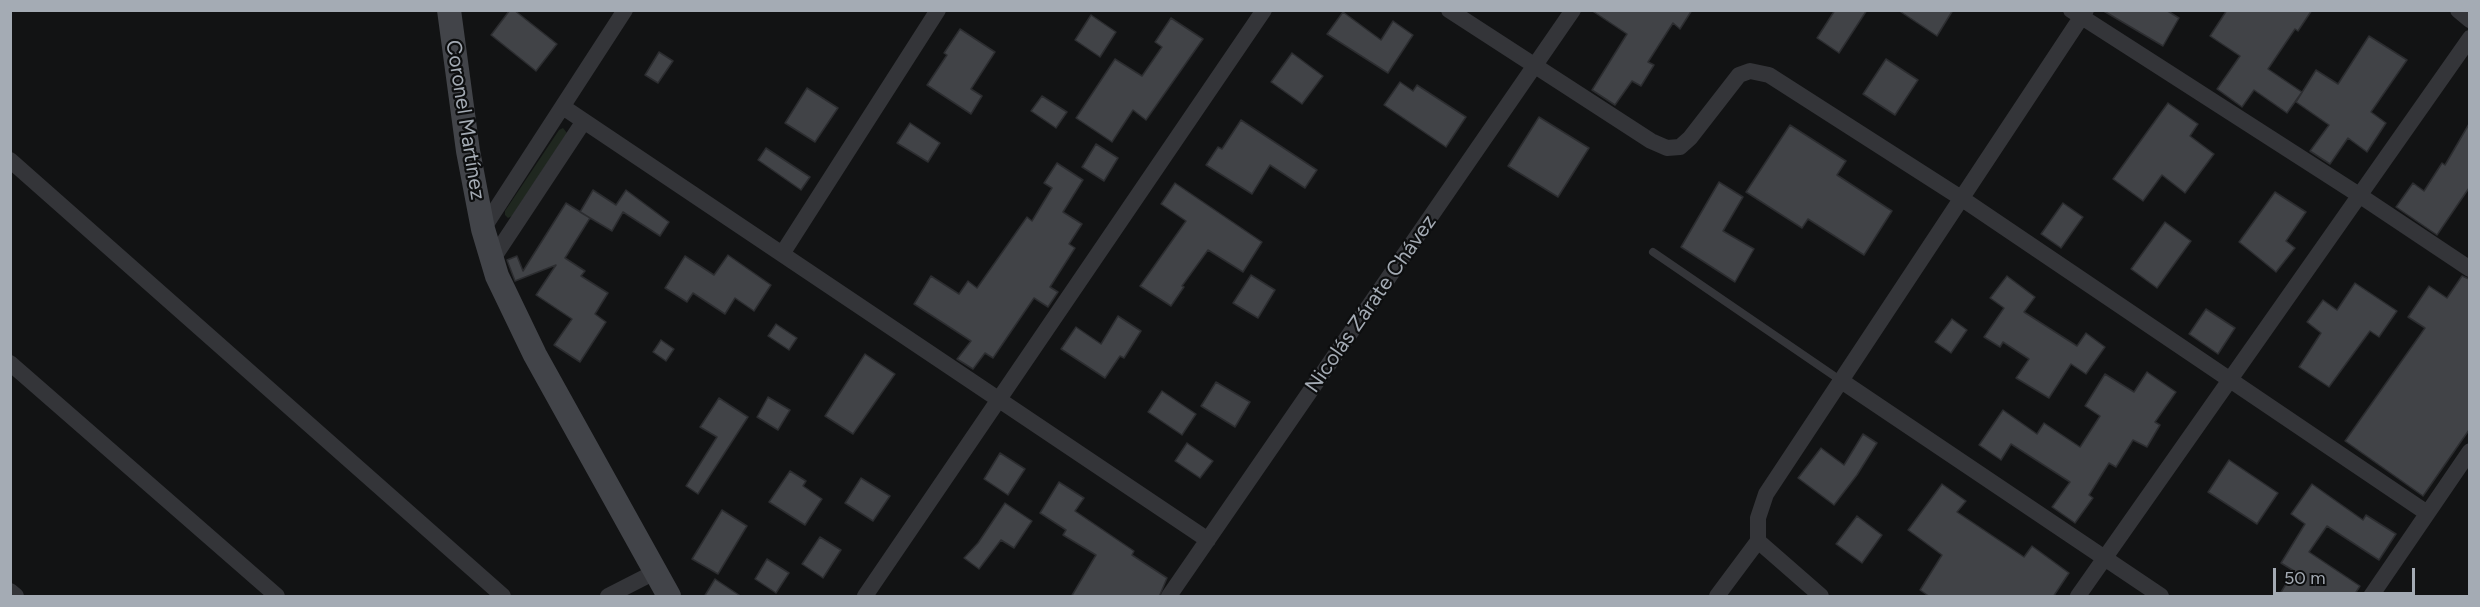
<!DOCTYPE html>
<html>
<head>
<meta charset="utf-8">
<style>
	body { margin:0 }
	#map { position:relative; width:2480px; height:607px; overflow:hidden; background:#121314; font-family:Figtree,sans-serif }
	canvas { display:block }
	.frame { position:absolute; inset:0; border:12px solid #a4abb4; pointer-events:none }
	.scale { position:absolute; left:2273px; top:568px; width:142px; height:27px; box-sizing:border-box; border:3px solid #a4abb4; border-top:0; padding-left:8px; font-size:18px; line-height:21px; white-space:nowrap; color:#a4abb4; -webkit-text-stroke:4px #0d0e0f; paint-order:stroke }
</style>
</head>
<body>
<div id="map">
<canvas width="2480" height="607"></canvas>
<div class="frame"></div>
<div class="scale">50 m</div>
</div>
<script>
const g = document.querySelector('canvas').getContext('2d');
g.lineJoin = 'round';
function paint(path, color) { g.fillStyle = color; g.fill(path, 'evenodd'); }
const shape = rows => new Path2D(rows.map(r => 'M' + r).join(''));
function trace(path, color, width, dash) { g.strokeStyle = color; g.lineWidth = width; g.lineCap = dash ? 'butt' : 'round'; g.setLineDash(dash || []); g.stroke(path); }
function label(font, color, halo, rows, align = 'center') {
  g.font = font + ' Figtree,sans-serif'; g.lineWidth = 4.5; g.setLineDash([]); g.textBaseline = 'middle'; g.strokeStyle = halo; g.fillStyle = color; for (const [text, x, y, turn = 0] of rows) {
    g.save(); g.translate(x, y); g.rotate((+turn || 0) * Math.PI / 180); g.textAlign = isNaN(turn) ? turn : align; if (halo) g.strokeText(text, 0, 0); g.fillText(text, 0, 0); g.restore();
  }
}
const green = shape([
	[563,128,567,133,512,216,508,218,505,215,505,211,559,130]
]);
const building = shape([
	[510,10,514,10,557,44,536,71,491,35,510,10],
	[1591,10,1692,10,1680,29,1673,23,1648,62,1654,65,1641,86,1632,81,1615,105,1592,90,1627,34,1591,10],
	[1835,10,1867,10,1839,53,1817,38,1835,10],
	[1898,10,1953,10,1937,36,1898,10],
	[2102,10,2166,10,2179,18,2163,46,2102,10],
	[2227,10,2312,10,2298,31,2295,29,2268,69,2302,92,2287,113,2254,90,2242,107,2217,89,2240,56,2210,36,2227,10],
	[1343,12,1381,40,1393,21,1413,35,1388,73,1327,34,1343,12],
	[1091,15,1116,32,1100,57,1075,40,1091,15],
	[1171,18,1203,39,1146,120,1133,110,1112,142,1076,118,1115,59,1142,76,1162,47,1155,42,1171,18],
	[960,29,995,52,971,89,982,96,971,114,927,85,947,55,944,53,960,29],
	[2369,36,2407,60,2371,112,2386,123,2367,152,2348,138,2330,164,2310,151,2329,125,2296,102,2316,70,2338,84,2369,36],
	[659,52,673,61,658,83,645,75,659,52],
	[1292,53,1323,76,1302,104,1271,82,1292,53],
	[1886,59,1918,80,1895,115,1863,94,1886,59],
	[1400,82,1413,91,1417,85,1466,117,1446,147,1384,105,1400,82],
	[807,88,838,108,815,142,785,123,807,88],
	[1042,96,1067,112,1056,128,1031,111,1042,96],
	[2168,103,2198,124,2190,136,2214,154,2185,193,2162,175,2143,201,2113,179,2168,103],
	[1539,117,1589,148,1558,197,1508,166,1539,117],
	[1241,120,1317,170,1305,188,1270,165,1252,194,1206,165,1218,147,1222,149,1241,120],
	[910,123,940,143,928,162,897,143,910,123],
	[2469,124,2469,188,2437,235,2396,207,2413,183,2424,191,2442,163,2445,165,2469,124],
	[1790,125,1846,161,1837,175,1892,211,1864,255,1808,219,1802,228,1746,192,1790,125],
	[1096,144,1118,158,1104,181,1082,167,1096,144],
	[766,148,810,177,801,190,758,160,766,148],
	[1057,163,1083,180,1063,212,1082,224,1069,244,1075,248,1050,287,1058,292,1048,307,1034,298,993,358,985,353,973,369,957,359,971,341,914,304,931,276,959,294,968,281,977,288,1027,217,1032,221,1052,188,1044,183,1057,163],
	[1719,182,1743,197,1723,231,1754,249,1735,282,1681,247,1719,182],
	[1175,183,1262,242,1243,272,1208,250,1182,286,1184,287,1171,306,1140,286,1186,221,1161,204,1175,183],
	[593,190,616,205,626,190,669,222,660,236,623,212,612,231,580,212,593,190],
	[2275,192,2306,212,2286,241,2295,248,2276,272,2239,242,2275,192],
	[566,203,590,218,565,258,585,271,581,276,608,293,595,314,606,322,580,362,554,345,572,319,536,295,556,265,515,281,507,260,517,256,523,271,566,203],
	[2063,203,2083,217,2061,248,2041,234,2063,203],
	[2165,222,2191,241,2157,288,2131,269,2165,222],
	[728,255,771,285,754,311,735,298,725,314,693,293,687,302,665,288,685,256,714,275,728,255],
	[1251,275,1275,290,1258,318,1233,303,1251,275],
	[2007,276,2035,297,2024,312,2077,346,2086,333,2105,347,2086,374,2071,364,2049,398,2016,378,2029,359,2003,342,2000,347,1984,337,2004,308,1990,298,2007,276],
	[2462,276,2469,279,2469,430,2423,496,2345,441,2425,328,2408,317,2429,286,2447,298,2462,276],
	[2355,283,2397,311,2379,337,2370,331,2329,387,2299,367,2321,333,2307,322,2323,300,2337,310,2355,283],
	[2206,309,2235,328,2218,354,2189,334,2206,309],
	[1118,316,1141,331,1124,358,1120,356,1105,378,1061,349,1076,327,1101,344,1118,316],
	[1952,319,1967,330,1951,353,1935,342,1952,319],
	[776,324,797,338,789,350,768,336,776,324],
	[661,340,674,349,666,361,653,352,661,340],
	[865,354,895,374,853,434,825,416,865,354],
	[2147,372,2176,392,2155,422,2160,425,2147,447,2133,440,2116,467,2109,463,2089,495,2093,498,2075,523,2052,507,2070,482,2011,444,2001,460,1979,445,2003,410,2037,434,2044,423,2080,447,2100,416,2085,406,2105,374,2134,392,2147,372],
	[1216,382,1250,402,1235,427,1201,406,1216,382],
	[1162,391,1196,414,1182,435,1148,412,1162,391],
	[768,397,790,410,778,430,757,417,768,397],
	[719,398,748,417,698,494,686,486,717,437,700,427,719,398],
	[1863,434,1877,443,1857,475,1834,505,1798,478,1821,448,1844,465,1863,434],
	[1187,443,1213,461,1200,478,1175,461,1187,443],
	[1000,453,1025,469,1008,495,984,479,1000,453],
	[2229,460,2278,493,2257,524,2208,492,2229,460],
	[790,471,806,481,803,486,822,499,805,525,769,502,790,471],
	[861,478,890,496,873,521,845,503,861,478],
	[1059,482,1084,498,1075,511,1134,551,1132,555,1167,578,1159,597,1071,597,1096,555,1063,535,1066,530,1040,513,1059,482],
	[1942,484,1966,501,1957,512,2024,557,2032,546,2069,573,2053,597,1930,597,1920,590,1942,555,1908,530,1942,484],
	[2312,484,2363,520,2366,515,2396,534,2379,560,2327,526,2309,552,2360,586,2353,597,2278,597,2294,571,2281,563,2305,524,2291,514,2312,484],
	[1005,503,1032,521,1014,548,1001,540,979,569,964,558,978,543,1005,503],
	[722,510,747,526,718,574,692,559,722,510],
	[1857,516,1882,535,1862,563,1836,544,1857,516],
	[820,537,841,550,823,578,802,564,820,537],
	[767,559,789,573,776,593,755,579,767,559],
	[715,579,742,597,704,597,715,579]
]);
const service = shape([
	[1653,252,1840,380]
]);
const minor = shape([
	[1449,10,1651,141,1667,148,1680,147,1690,138,1739,75,1750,71,1769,75,1961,198,2427,513],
	[2071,10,2359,195,2470,269],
	[2458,10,2470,20],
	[563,107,1208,540],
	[10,160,503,596],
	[483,229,625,10],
	[782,254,938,10],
	[492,260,584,121],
	[10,363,277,596],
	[1840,380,2161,596],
	[1758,541,1821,596],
	[10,591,16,596],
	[608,596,655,572],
	[865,596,1264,10],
	[1169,596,1573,10],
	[1717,596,1758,541,1758,518,1766,494,2086,10],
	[2078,596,2470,38],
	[2371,596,2470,451]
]);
const secondary = shape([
	[449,10,468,151,483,229,497,276,535,355,669,596]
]);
const streetNames = [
	["Coronel Martínez",465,120,81],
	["Nicolás Zárate Chávez",1371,304,-55]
];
paint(green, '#1f271f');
paint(building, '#414347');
trace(building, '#2c2d30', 1.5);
trace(service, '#343539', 8);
trace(minor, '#343539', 16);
trace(secondary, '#424449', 24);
label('21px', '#a4abb4', '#0d0e0f', streetNames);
</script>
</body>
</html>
